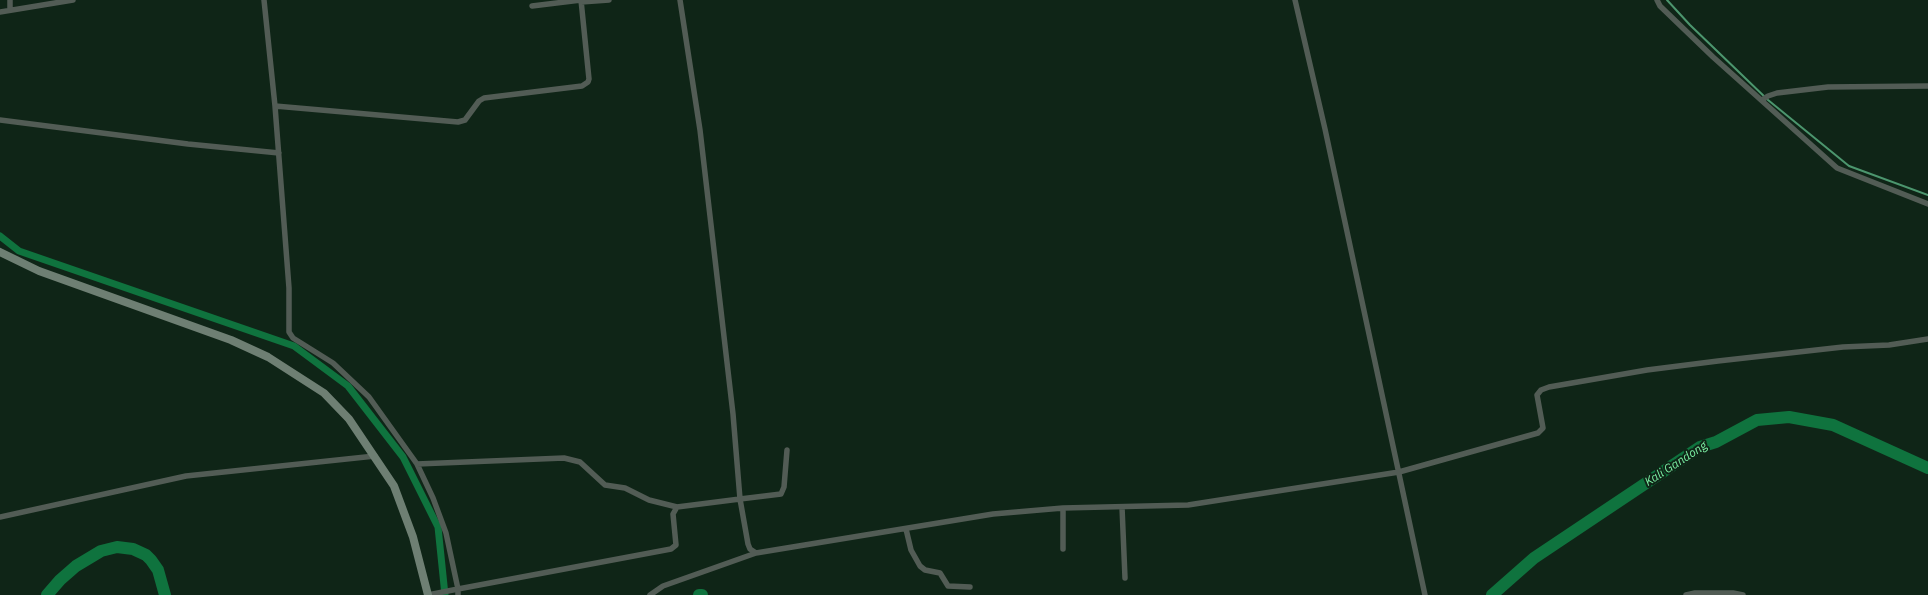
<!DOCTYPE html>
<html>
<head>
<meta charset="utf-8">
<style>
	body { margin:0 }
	canvas { display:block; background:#0f2517 }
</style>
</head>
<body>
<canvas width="1928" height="595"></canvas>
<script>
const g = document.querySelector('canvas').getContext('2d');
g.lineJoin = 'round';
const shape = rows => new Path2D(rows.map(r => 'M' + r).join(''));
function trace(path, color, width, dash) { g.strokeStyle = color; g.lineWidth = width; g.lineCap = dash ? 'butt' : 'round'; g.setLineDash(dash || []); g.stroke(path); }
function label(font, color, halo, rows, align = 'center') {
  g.font = font + ' "IBM Plex Sans",sans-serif'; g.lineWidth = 4; g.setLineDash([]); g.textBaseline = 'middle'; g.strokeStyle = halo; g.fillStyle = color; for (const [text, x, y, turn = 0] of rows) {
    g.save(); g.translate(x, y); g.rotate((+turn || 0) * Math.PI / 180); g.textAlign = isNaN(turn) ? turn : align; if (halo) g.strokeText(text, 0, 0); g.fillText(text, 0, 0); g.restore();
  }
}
const stream = shape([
	[1667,0,1690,25,1768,100,1849,166,1928,195]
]);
const canal = shape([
	[0,236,19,251,294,346,348,386,403,457,438,527,445,595]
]);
const river = shape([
	[47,595,60,580,76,566,101,551,117,547,133,549,146,555,151,560,158,570,165,595],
	[699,595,702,595],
	[1492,595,1534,558,1700,447,1716,442,1757,420,1789,417,1833,425,1928,468]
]);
const street = shape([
	[264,0,275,106,289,288,289,332,293,338,333,363,369,397,417,464,433,498,446,533,458,589,428,595],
	[680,0,700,130,733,414,740,499,781,494,784,487,787,450],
	[1295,0,1325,129,1425,595],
	[1657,0,1660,6,1713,57,1837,168,1928,204],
	[581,2,609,0],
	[532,6,581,0],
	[10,10,10,0],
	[0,12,73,0],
	[1762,100,1768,96,1777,93,1828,87,1928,86],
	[275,106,458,122,465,120,479,101,484,98,582,86,588,82,589,79,581,0],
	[0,120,188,144,279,153],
	[417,464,564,458,580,462,605,485,625,488,649,500,677,507],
	[1122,507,1125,578],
	[1063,508,1063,549],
	[0,517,186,476,375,456],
	[906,529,911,550,920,566,925,570,940,573,948,586,970,587],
	[458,595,458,589,671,549,676,545,673,514,677,507,740,499,748,544,750,549,756,553,993,514,1063,508,1188,505,1399,472,1538,433,1543,428,1537,395,1541,390,1549,387,1647,370,1718,361,1843,347,1889,345,1928,339],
	[650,595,663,586,756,553],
	[1686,595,1695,593,1733,593,1743,595]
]);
const secondary = shape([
	[0,252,39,271,231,340,268,357,324,393,349,419,394,486,413,537,428,595]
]);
const waterNames = [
	["Kali Gandong",1676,464,-33]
];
trace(stream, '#4c966e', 2);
trace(canal, '#0f733e', 7);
trace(river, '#0f733e', 12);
trace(street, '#525c55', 5.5);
trace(secondary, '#6e7f73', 8);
label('italic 12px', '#7cefa4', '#0f2517', waterNames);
</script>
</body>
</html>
